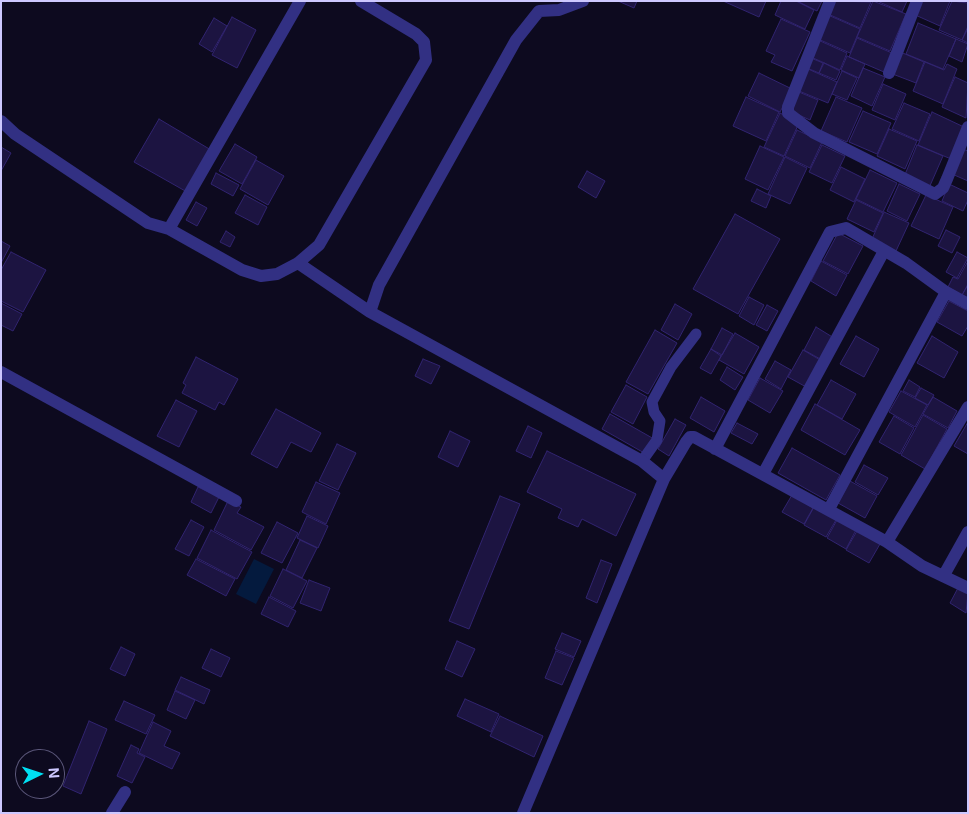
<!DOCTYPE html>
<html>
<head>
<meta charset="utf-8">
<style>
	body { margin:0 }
	#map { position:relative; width:969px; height:814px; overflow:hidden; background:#0d0a1f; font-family:Inter,sans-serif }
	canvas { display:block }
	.frame { position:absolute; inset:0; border:2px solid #cdc8ff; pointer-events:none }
	.north { position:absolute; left:15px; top:749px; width:50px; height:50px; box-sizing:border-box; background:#0d0a1f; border:1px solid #5a5679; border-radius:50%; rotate:86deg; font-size:14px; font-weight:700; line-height:20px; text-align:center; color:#cdc8ff }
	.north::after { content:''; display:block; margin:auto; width:18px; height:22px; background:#00dff3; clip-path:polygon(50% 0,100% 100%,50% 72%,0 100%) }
</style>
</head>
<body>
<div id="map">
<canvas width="969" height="814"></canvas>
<div class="frame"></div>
<div class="north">N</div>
</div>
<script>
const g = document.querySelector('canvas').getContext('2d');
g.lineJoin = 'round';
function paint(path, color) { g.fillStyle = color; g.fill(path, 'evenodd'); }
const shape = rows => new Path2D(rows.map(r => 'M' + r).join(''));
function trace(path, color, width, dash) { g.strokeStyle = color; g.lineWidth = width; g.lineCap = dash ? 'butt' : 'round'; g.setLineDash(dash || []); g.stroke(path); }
const water = shape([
	[254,559,274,569,256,604,236,594]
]);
const building = shape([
	[618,1,637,1,634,8,618,1],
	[723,1,766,1,759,17,723,1],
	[781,1,796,1,814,10,805,29,775,15,781,1],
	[797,1,822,1,817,11,797,1],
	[833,1,871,2,860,28,828,14,833,1],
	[873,1,906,14,890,51,857,37,873,1],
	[877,1,907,1,902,12,877,1],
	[918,1,950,1,940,26,913,14,918,1],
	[952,1,968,3,968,26,962,40,939,30,952,1],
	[828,15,860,29,850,53,818,39,828,15],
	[232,17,256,30,237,68,212,55,232,17],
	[214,18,227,26,212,52,199,44,214,18],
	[781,19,810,32,792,71,771,62,775,55,766,51,781,19],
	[918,23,956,39,943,69,906,54,918,23],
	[968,28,968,43,962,40,968,28],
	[857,38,892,53,884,72,849,57,857,38],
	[956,39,968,44,962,62,949,56,956,39],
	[818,40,847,53,840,70,811,57,818,40],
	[898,51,924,62,916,83,890,73,898,51],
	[847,56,865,64,859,78,841,70,847,56],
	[811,58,823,63,819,73,807,68,811,58],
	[925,62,944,70,947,64,957,69,943,104,913,91,925,62],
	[824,63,840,71,836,80,819,73,824,63],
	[863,68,885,77,872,106,851,96,863,68],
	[808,69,837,82,828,103,799,91,808,69],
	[842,71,857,78,847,100,832,94,842,71],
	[759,73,792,89,780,112,748,96,759,73],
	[955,77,968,83,966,118,942,107,955,77],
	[883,84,906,94,895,120,872,110,883,84],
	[799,92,818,100,810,120,790,111,799,92],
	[746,97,779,112,766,141,733,126,746,97],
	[836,97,862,108,847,142,821,131,836,97],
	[904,103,930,114,919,141,892,129,904,103],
	[863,111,891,123,877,154,849,142,863,111],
	[932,112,964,127,951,159,918,145,932,112],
	[780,113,799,123,784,156,764,147,780,113],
	[159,119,211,150,187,192,134,162,159,119],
	[889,129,917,141,905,169,877,156,889,129],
	[797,130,822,142,810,168,785,156,797,130],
	[235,144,257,157,242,184,219,171,235,144],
	[822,145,845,156,832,183,809,172,822,145],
	[917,145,943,156,929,188,904,177,917,145],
	[760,146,784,157,768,190,745,179,760,146],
	[1,147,11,153,1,171,1,147],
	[963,149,968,151,968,181,952,174,963,149],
	[785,157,807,168,790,204,768,194,785,157],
	[256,160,284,176,268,205,240,189,256,160],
	[841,167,865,179,854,202,830,190,841,167],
	[870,170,897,183,883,212,856,199,870,170],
	[587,171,605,181,596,198,578,187,587,171],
	[216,173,239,185,233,196,211,184,216,173],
	[899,184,920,194,907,221,887,211,899,184],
	[949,184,968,193,968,200,963,211,942,201,949,184],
	[757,189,771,196,766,208,751,201,757,189],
	[245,195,267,207,258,225,235,213,245,195],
	[926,195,953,207,939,239,911,226,926,195],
	[856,200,883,213,874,232,847,219,856,200],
	[196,202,207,208,197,226,186,220,196,202],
	[884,212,909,223,896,251,872,239,884,212],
	[735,214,780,239,738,314,693,289,735,214],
	[946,230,960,237,952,253,938,246,946,230],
	[226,231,235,237,230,247,220,242,226,231],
	[838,233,863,246,848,274,823,261,838,233],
	[1,241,10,246,1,263,1,241],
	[11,252,46,270,23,312,1,301,1,270,11,252],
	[957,252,968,258,957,278,946,272,957,252],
	[821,261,847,275,836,296,811,281,821,261],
	[968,261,968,284,962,295,948,287,953,277,958,279,968,261],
	[968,285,968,298,962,295,968,285],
	[749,297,764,305,754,325,739,316,749,297],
	[949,301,968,311,968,326,962,336,937,322,949,301],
	[1,303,22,314,13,331,1,325,1,303],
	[675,304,692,314,678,340,661,330,675,304],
	[767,305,778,311,767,331,756,325,767,305],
	[816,327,834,338,822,360,804,350,816,327],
	[722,328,733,334,722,355,711,349,722,328],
	[655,330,677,343,648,394,626,382,655,330],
	[735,333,759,347,744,374,719,360,735,333],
	[856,336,879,349,864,377,840,364,856,336],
	[932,336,958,352,944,378,917,363,932,336],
	[711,349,721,356,711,374,700,368,711,349],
	[803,350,822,361,808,388,788,377,803,350],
	[196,357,238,379,224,405,219,402,215,410,182,393,186,385,183,383,196,357],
	[423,359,440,366,431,384,415,376,423,359],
	[775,361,791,370,781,389,765,379,775,361],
	[727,367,743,377,735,390,720,380,727,367],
	[760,378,783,391,770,413,748,400,760,378],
	[831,380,856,394,842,419,817,405,831,380],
	[909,380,920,387,915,397,903,391,909,380],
	[626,385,647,397,633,424,611,412,626,385],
	[921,388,934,395,928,405,915,398,921,388],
	[901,391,927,405,915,427,889,412,901,391],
	[701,397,725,411,714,432,690,418,701,397],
	[933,397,957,411,948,428,923,414,933,397],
	[176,400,197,411,179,447,157,436,176,400],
	[815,404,860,430,845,455,801,430,815,404],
	[276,409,321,433,311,452,291,442,277,468,251,454,276,409],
	[610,414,654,439,646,454,602,429,610,414],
	[923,415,947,429,925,469,901,455,923,415],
	[894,416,914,428,900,454,879,442,894,416],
	[675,419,686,425,669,456,658,449,675,419],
	[968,422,968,454,954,446,968,422],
	[737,423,758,434,752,444,731,433,737,423],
	[528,426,542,433,531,458,516,451,528,426],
	[450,431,470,441,458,467,438,457,450,431],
	[337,444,356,453,338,490,319,481,337,444],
	[792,448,840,475,826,500,778,473,792,448],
	[547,451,636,494,616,536,582,519,578,527,558,518,562,509,527,492,547,451],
	[864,465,888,478,878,495,855,482,864,465],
	[850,481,877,496,865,518,838,503,850,481],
	[316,482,340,493,326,524,302,512,316,482],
	[198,487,219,497,211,513,191,502,198,487],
	[792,495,813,508,804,524,782,512,792,495],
	[500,496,520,504,469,629,449,621,500,496],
	[228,501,241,507,237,513,264,527,251,550,214,530,228,501],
	[814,507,836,520,826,537,804,525,814,507],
	[307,516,328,526,318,548,297,538,307,516],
	[191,520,204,527,189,556,175,549,191,520],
	[837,520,856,530,846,549,827,538,837,520],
	[277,522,298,533,282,563,261,553,277,522],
	[211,530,252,552,237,579,197,558,211,530],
	[857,531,880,544,869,563,846,550,857,531],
	[300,540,317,548,302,578,286,570,300,540],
	[196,559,235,579,226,596,187,575,196,559],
	[601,560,612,564,597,603,586,598,601,560],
	[283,569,307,581,293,608,270,596,283,569],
	[309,580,330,588,321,611,300,603,309,580],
	[958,588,968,593,966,613,950,603,958,588],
	[269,597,296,611,288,627,261,614,269,597],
	[562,633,581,641,574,657,555,649,562,633],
	[457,641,475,649,462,677,445,669,457,641],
	[121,647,135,654,125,676,110,669,121,647],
	[211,649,230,658,221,677,202,668,211,649],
	[556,651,574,658,562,685,545,678,556,651],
	[181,677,210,690,204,704,175,690,181,677],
	[175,691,195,700,186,719,167,710,175,691],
	[465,699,499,714,491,732,457,716,465,699],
	[124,701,155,715,146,734,115,720,124,701],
	[500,716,543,736,534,757,490,736,500,716],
	[89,721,107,729,81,794,63,786,89,721],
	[153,722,171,731,164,746,180,753,172,769,139,753,153,722],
	[131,745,139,749,137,753,145,757,132,783,117,776,131,745]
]);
const service = shape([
	[642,461,657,440,660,421,654,412,652,402,671,367,696,334]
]);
const minor = shape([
	[300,1,169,229,242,270,261,276,277,274,298,263,319,245,426,60,424,42,416,34,361,1],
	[830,1,788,107,788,113,814,133,935,194,943,188,947,179,968,127],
	[889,73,917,1],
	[1,121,15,134,148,223,169,229],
	[298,263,370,312],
	[1,372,236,501],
	[715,449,830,232,846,228,906,263,946,292,968,304],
	[763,474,884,251],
	[664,479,686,442,690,437,694,437,887,542,922,566,968,588],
	[829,509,946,292],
	[887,542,968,407],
	[944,575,968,532],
	[112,813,125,792],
	[523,813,664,479,642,461,370,312,379,285,516,40,539,11,559,10,583,1]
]);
paint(water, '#041a3e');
paint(building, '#1c1441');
trace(building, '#312470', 1);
trace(service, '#323083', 11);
trace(minor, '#323083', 12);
</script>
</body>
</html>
